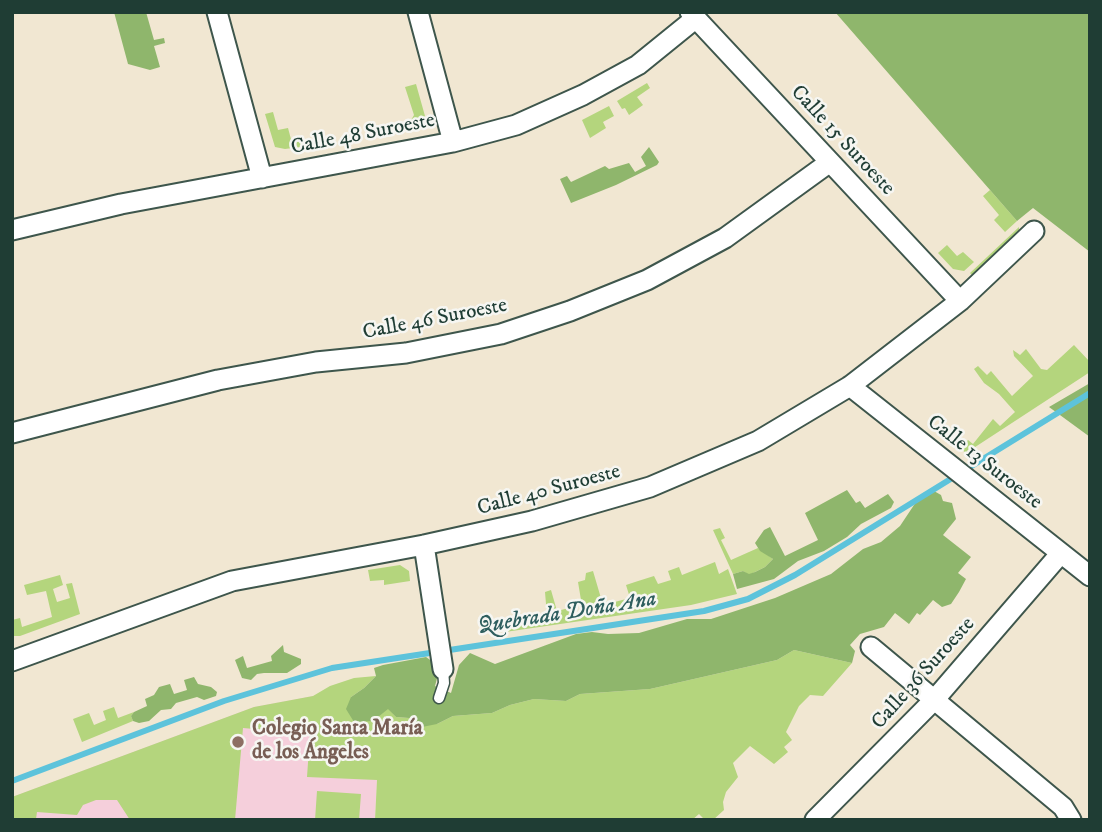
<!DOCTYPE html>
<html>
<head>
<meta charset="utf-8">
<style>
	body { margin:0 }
	#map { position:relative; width:1102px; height:832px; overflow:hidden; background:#f1e7d2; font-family:"IM FELL DW Pica",serif }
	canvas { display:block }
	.frame { position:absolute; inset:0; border:14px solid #1f3d34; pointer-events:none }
</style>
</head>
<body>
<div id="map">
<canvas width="1102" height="832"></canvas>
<div class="frame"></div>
</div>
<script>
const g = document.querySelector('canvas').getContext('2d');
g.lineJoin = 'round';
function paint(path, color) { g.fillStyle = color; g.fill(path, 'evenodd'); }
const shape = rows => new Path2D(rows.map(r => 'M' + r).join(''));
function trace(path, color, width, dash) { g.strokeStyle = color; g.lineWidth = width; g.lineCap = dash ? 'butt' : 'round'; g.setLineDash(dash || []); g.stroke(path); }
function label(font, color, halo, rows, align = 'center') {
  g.font = font + ' "IM FELL DW Pica",serif'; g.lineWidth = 5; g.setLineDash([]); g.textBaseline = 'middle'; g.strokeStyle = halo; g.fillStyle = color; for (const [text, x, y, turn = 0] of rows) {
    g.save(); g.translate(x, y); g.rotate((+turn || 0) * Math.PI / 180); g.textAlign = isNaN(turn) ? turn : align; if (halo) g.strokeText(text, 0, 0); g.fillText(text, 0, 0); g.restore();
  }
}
const built = shape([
	[313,696,377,780,375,820,12,820,12,797,254,707]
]);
const green = shape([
	[647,83,650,88,637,97,643,105,629,115,625,108,622,109,617,101],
	[416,84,425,116,421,128,376,136,377,127,378,131,410,122,414,115,405,87],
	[609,106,614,116,603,122,606,128,590,138,582,120],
	[273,112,278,130,288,128,292,143,305,140,307,146,285,149,275,147,265,114],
	[990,190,1017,221,1005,232,994,220,999,215,983,196],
	[1019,227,1019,230,972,275,970,273],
	[947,245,957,256,963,252,974,262,964,271,953,269,938,253],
	[1074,345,1090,362,1090,372,966,453,961,449,968,440,973,444,993,419,1000,426,1015,412,999,394,984,383,974,369,978,366,987,375,991,371,1012,396,1033,376,1014,356,1013,350,1020,355,1026,349,1041,369,1047,370],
	[720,528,725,538,721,540,731,560,758,548,773,559,765,567,749,575,743,571,733,574,713,530],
	[715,562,719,574,728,569,737,594,691,605,505,632,502,619,523,615,524,620,547,616,545,592,551,590,557,611,569,608,571,615,583,612,578,582,585,580,586,573,593,571,603,605,630,598,626,585,635,582,654,576,658,584,671,580,668,571,679,567,682,575],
	[400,565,409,571,410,581,384,585,384,580,370,581,368,570],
	[60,575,63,585,53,589,57,602,70,598,66,584,72,583,80,614,20,636,12,636,12,620,20,618,22,627,52,617,46,591,27,595,24,585],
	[794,650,852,663,823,696,810,695,799,706,786,732,792,740,784,747,788,752,774,764,750,746,733,763,738,777,726,792,723,802,724,810,713,820,705,820,699,814,692,820,375,820,377,780,307,777,310,734,243,728,235,820,130,820,117,800,96,800,83,805,77,815,37,812,36,819,12,820,12,797,254,707,313,696,330,686,354,678,376,676,364,688,351,697,388,708,396,717,409,718,414,722,437,724,453,716,492,713,510,705,534,699,566,701,580,694,650,689,777,660],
	[114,707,118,718,134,712,131,716,133,721,82,742,73,719,89,713,94,725,106,720,103,711],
	[317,791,361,794,359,820,315,820]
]);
const forest = shape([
	[114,12,146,12,154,40,164,38,165,43,154,46,160,67,150,70,128,64],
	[835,12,1090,12,1090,252,1033,208,1017,221],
	[649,147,659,162,657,165,616,185,571,203,560,179,567,176,571,182,605,166,609,169,629,163,635,172,646,166,641,157],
	[1090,383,1090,437,1049,407],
	[847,490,856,503,860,501,865,508,888,494,894,502,891,508,861,524,847,537,824,551,798,561,774,579,737,589,733,574,743,571,749,574,755,572,765,567,773,559,760,551,755,543,764,530,770,527,785,556,818,540,805,513],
	[934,491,941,495,943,501,952,503,956,519,943,535,971,557,958,573,966,579,959,592,951,604,942,607,933,600,920,615,917,613,909,624,895,613,884,627,860,634,850,645,855,651,852,663,794,650,777,660,650,689,580,694,566,701,534,699,510,705,492,713,453,716,437,724,422,727,409,718,396,717,388,709,373,721,354,722,346,709,351,697,364,688,376,676,374,668,383,665,426,657,440,667,435,686,451,693,459,665,470,653,495,664,576,634,592,632,608,634,639,633,687,619,711,619,775,598,831,574,863,549,881,542,900,526,916,502],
	[283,645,284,652,301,659,301,664,287,673,264,673,257,674,251,680,242,678,235,660,243,656,247,668,272,661,271,656],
	[194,677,198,684,211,687,217,692,216,696,204,700,197,697,176,703,171,709,161,710,149,721,139,723,133,721,131,716,134,712,147,706,145,699,154,695,159,687,170,684,174,694,187,690,184,680]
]);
const stream = shape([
	[12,781,224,701,332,668,704,611,748,599,795,575,1090,393]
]);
const service = shape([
	[439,698,444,683,443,669]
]);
const minor = shape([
	[217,12,262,178],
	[418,12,453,142],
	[690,12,960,301],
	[12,230,121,204,453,142,516,125,583,95,638,65,696,18],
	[850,386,1090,576],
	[12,433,218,380,316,362,406,353,501,334,570,311,647,280,725,238,830,162],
	[424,545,443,669],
	[871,647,1063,807,1071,820],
	[12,661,232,581,424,545,532,521,650,487,758,441,850,386,960,301,1034,231],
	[815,820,935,699,1061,553]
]);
const markers = [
	[238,742,7,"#8d6e63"]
];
const streetNames = [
	["Calle 48 Suroeste",363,135,-11],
	["Calle 15 Suroeste",842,141,47],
	["Calle 46 Suroeste",435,320,-11],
	["Calle 13 Suroeste",984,463,38],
	["Calle 40 Suroeste",549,491,-15],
	["Calle 36 Suroeste",924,674,-48]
];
const educationNames = [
	["Colegio Santa María",252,730],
	["de los Ángeles",252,754]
];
const waterNames = [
	["Quebrada Doña Ana",567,614,-9]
];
paint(built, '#f5cfdb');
paint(green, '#b4d57d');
paint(forest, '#8fb66c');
trace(stream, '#5dc3db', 6);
trace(service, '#3e564c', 13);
trace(minor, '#3e564c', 23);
trace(service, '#fff', 10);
trace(minor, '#fff', 19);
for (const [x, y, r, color] of markers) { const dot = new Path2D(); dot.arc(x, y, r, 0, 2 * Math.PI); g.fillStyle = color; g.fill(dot); trace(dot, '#f6f6f2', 2.5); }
label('21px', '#1f3d34', '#f6f6f2', streetNames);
label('bold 21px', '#785e54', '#f6f6f2', educationNames, 'left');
label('italic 23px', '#2e5e5e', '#f6f6f2', waterNames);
</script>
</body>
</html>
